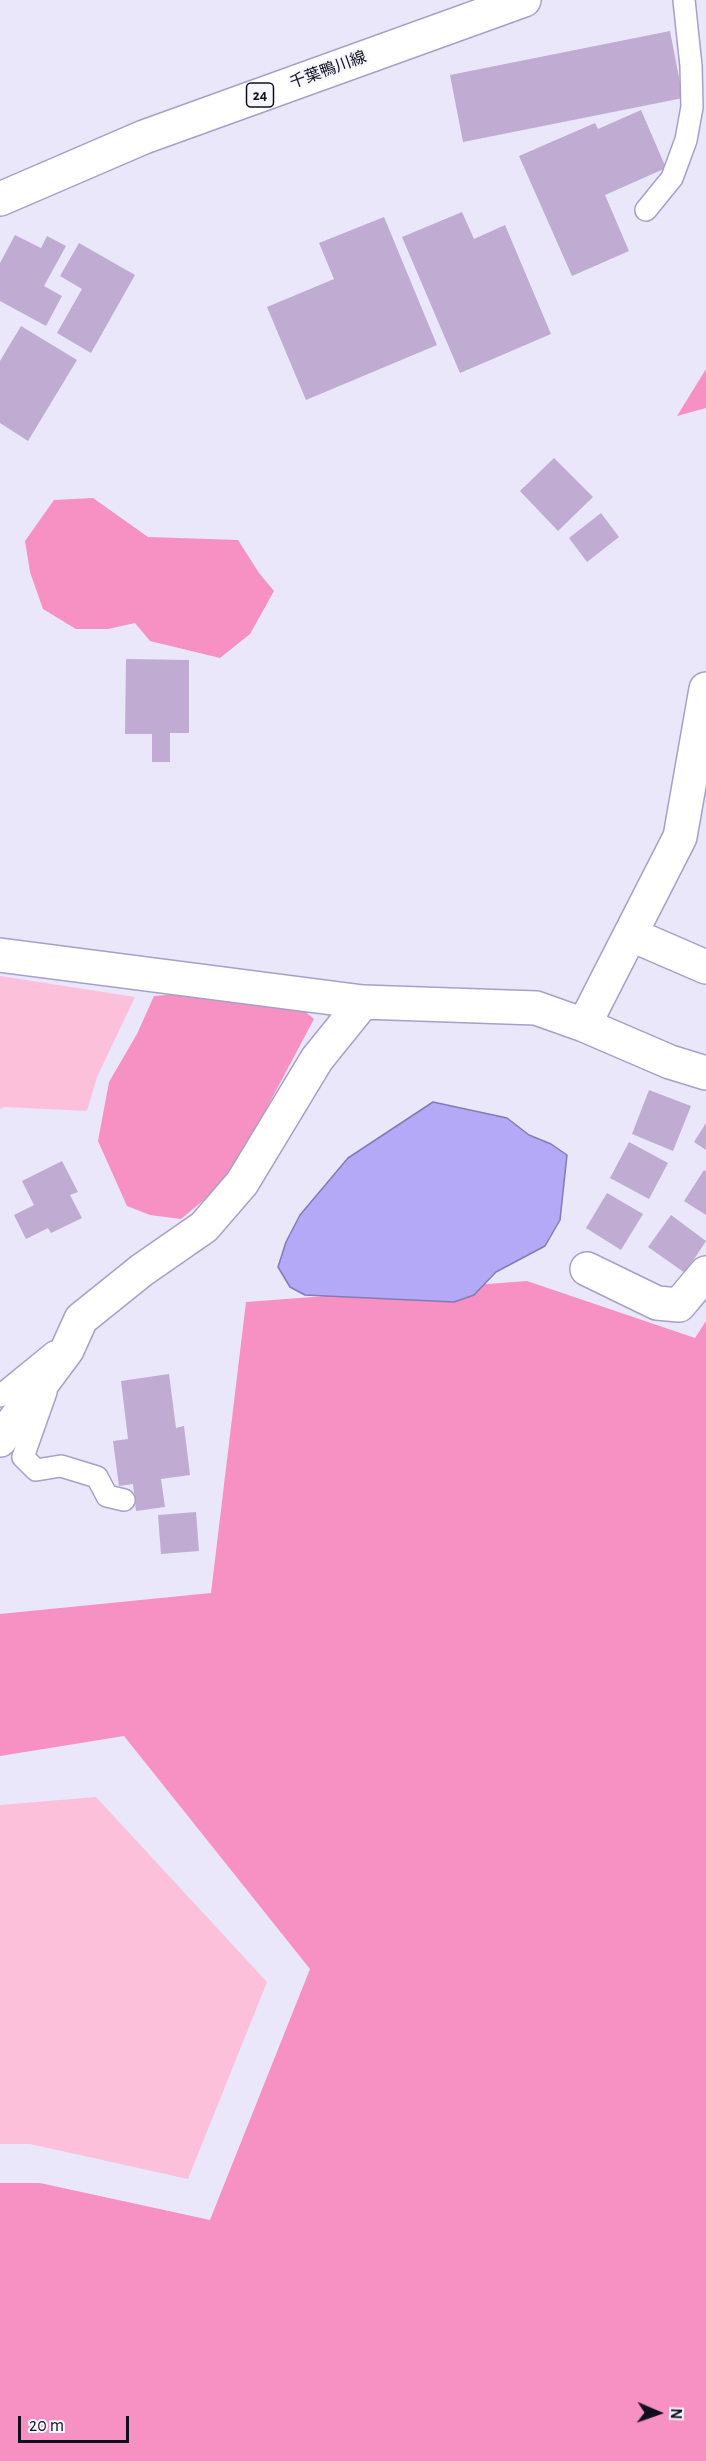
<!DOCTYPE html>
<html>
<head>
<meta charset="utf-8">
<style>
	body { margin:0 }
	#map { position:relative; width:706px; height:2461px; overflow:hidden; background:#e9e7f9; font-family:"Alegreya Sans",sans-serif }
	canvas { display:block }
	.north { position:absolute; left:628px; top:2383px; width:60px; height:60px; -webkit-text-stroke:4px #f6f6ff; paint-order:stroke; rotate:92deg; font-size:16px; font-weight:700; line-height:24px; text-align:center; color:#110f1e }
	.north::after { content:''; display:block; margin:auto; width:21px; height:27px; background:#110f1e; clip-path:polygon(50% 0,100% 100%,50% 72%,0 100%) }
	.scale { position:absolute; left:18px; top:2416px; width:111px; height:27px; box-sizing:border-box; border:3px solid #110f1e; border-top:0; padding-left:8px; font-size:18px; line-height:21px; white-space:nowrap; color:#110f1e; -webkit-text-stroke:4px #f6f6ff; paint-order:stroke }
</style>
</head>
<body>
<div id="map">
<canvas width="706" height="2461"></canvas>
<div class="north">N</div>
<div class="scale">20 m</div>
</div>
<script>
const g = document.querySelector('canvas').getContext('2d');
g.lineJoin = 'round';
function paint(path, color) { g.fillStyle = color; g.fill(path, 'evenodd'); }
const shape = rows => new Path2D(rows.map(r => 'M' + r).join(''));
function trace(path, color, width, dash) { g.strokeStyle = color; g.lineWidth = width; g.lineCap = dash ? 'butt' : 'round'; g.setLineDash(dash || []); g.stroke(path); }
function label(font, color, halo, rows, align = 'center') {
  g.font = font + ' "Alegreya Sans","Noto Sans JP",sans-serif'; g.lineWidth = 4.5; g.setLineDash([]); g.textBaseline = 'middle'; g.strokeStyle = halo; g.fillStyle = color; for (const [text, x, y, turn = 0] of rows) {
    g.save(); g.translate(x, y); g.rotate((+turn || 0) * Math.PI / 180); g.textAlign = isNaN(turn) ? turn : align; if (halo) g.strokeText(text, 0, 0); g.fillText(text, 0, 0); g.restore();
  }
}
const green = shape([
	[0,976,135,997,97,1077,87,1111,5,1107,0,1109],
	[96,1797,267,1982,188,2179,30,2144,0,2144,0,1805]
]);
const forest = shape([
	[706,369,706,408,677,416],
	[93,498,148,537,238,540,259,573,274,591,250,634,220,658,150,641,135,623,108,629,76,629,43,609,30,572,25,541,54,500],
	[191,993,301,1008,314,1019,229,1179,181,1219,150,1215,127,1206,98,1141,109,1082,137,1034,154,996],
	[527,1281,695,1338,706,1321,706,2461,0,2461,0,2183,40,2183,210,2220,310,1969,124,1736,0,1756,0,1614,211,1593,246,1302]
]);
const water = shape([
	[433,1102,507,1118,529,1135,551,1144,567,1155,560,1220,545,1246,496,1272,474,1295,454,1302,305,1295,290,1287,278,1267,286,1242,300,1215,348,1158,433,1102]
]);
const building = shape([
	[670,31,683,98,463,142,450,75],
	[641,110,666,168,605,195,629,251,572,276,519,156,595,123,598,129],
	[462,212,474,239,505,225,551,334,460,373,402,237],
	[384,217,437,345,306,400,267,307,334,279,319,243],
	[15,235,41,248,47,236,66,246,44,286,62,296,46,326,0,301,0,263],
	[79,243,135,275,91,353,57,333,82,289,60,276],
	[21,326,77,360,28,441,0,423,0,361],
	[554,458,593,497,558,531,520,491],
	[601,513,619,537,587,562,569,538],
	[126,659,189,660,189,733,170,733,170,762,152,762,152,734,125,734],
	[649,1090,691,1106,673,1151,632,1134],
	[706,1123,706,1150,694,1142],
	[629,1142,668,1163,649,1199,610,1178],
	[62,1161,78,1192,70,1195,82,1218,51,1233,48,1228,26,1239,14,1215,34,1205,22,1181],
	[704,1170,706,1171,706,1215,684,1201],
	[607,1193,643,1214,621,1250,586,1228],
	[671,1215,706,1241,685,1273,648,1247],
	[169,1374,176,1428,184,1426,190,1475,161,1479,165,1507,136,1511,133,1484,119,1486,113,1441,128,1439,121,1381],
	[196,1512,199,1551,161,1554,158,1515]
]);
const service = shape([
	[646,210,672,178,686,140,692,107,691,66,684,0],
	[46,1392,23,1457,36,1470,61,1466,97,1477,107,1496,124,1500],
	[0,1396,54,1352]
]);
const minor = shape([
	[632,935,706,967],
	[0,955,363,1002,536,1008,584,1025,670,1062,706,1073],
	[584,1025,680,837,706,689],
	[587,1269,657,1303,679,1305,706,1273],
	[0,1440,67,1350,81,1319,142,1270,204,1227,242,1183,317,1059,363,1002]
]);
const primary = shape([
	[0,199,144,137,524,0]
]);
const shields = [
	[260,95,27]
];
const shieldNames = [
	["24",260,95]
];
const streetNames = [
	["千葉鴨川線",328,70,-20]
];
paint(green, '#fcc0db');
paint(forest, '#f790c3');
paint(water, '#b4a9f6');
trace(water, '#837bb5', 1.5);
paint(building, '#c0abd2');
trace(service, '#a5a0c9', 24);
trace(minor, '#a5a0c9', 36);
trace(primary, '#a5a0c9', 36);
trace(service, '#fff', 21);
trace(minor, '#fff', 33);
trace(primary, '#fff', 33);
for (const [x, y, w] of shields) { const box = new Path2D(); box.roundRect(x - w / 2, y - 12, w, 24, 4.5); g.fillStyle = '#f6f6ff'; g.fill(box); trace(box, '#110f1e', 1.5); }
label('bold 15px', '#110f1e', null, shieldNames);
label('16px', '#110f1e', '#f6f6ff', streetNames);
</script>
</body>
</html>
